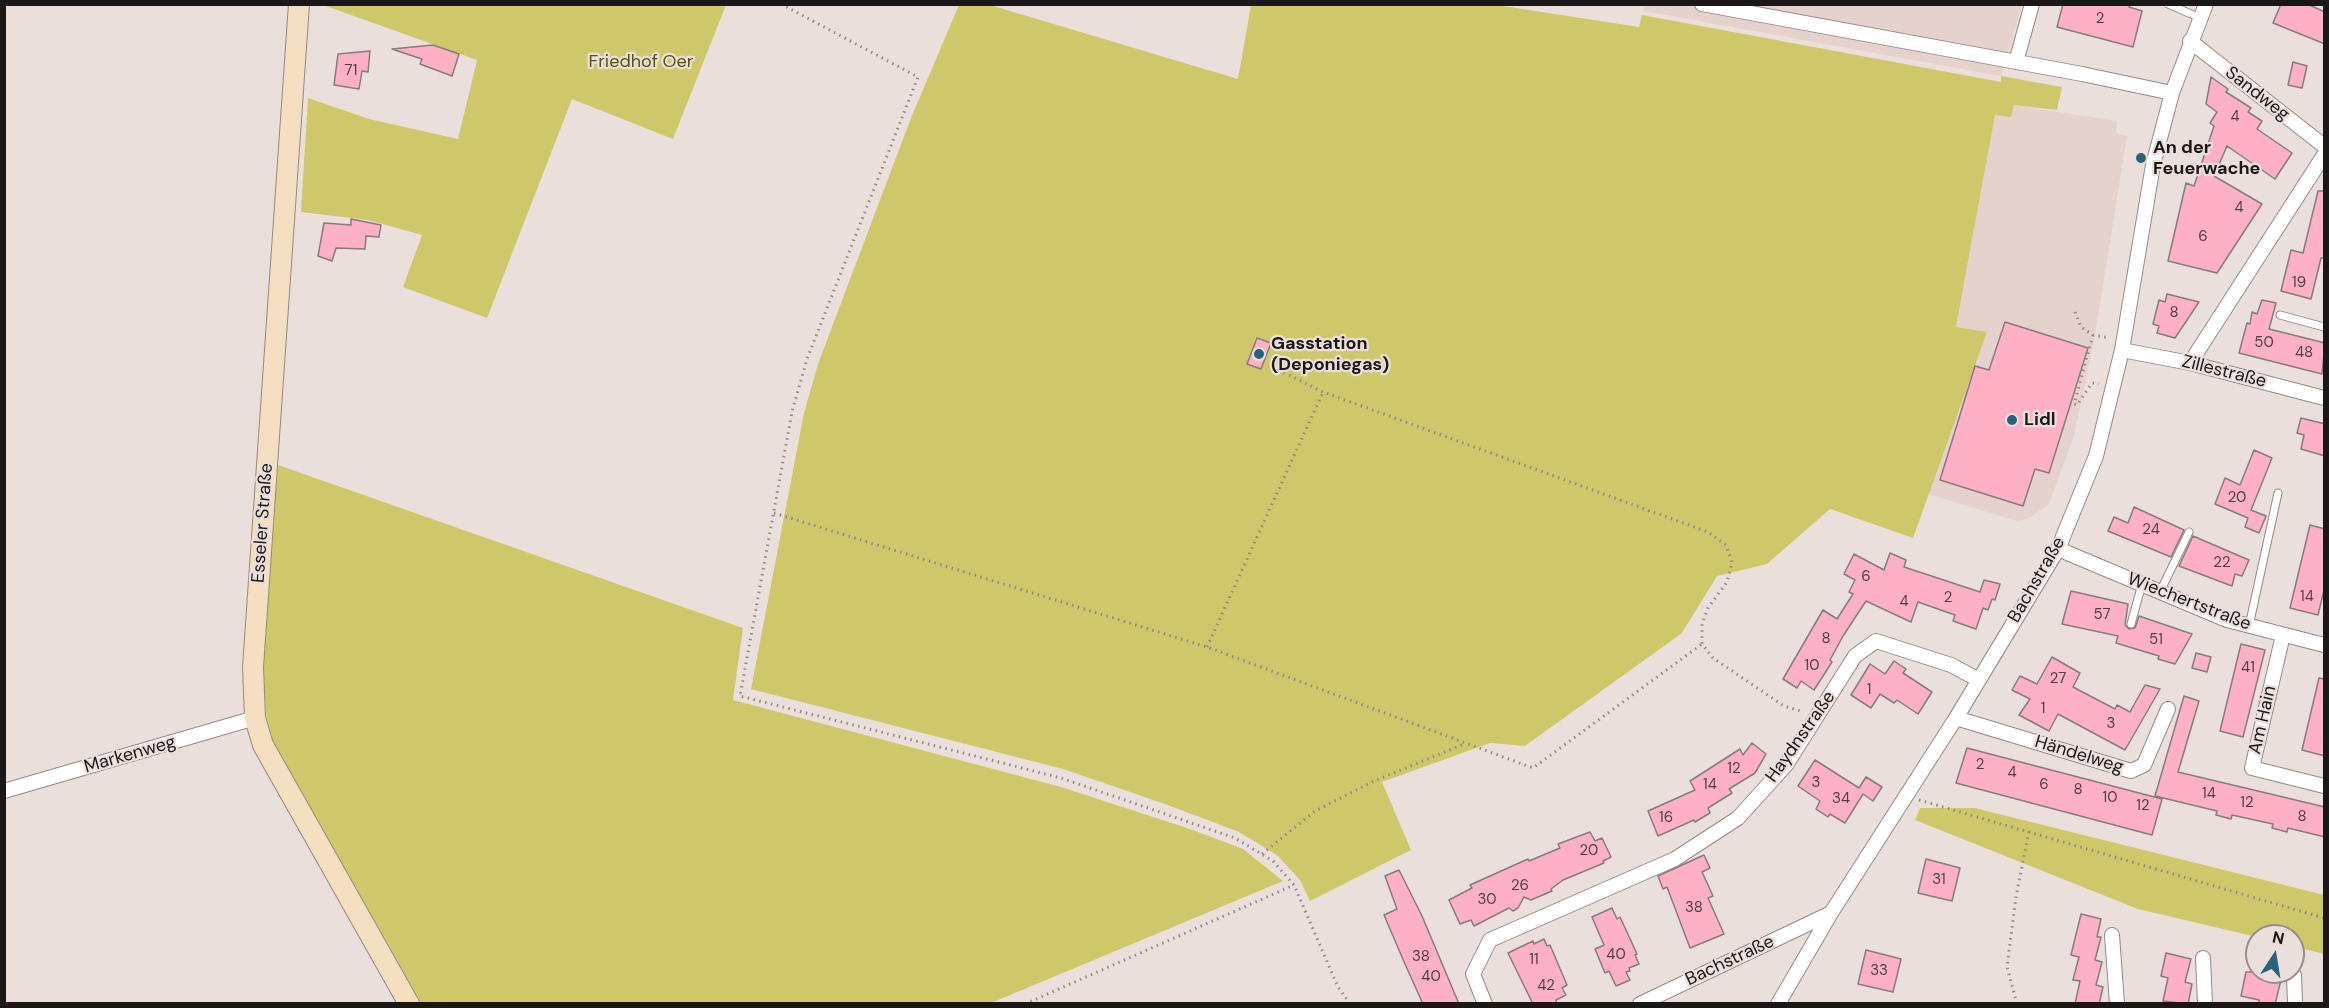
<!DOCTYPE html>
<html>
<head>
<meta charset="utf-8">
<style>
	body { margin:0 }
	#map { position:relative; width:2329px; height:1008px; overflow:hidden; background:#ebdfdb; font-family:"DM Sans",sans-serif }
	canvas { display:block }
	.frame { position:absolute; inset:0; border:6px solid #1b1716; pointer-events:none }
	.north { position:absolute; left:2245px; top:924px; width:60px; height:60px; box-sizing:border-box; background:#ebdfdb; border:2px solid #988f8c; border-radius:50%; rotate:12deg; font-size:16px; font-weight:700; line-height:24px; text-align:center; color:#1b1716 }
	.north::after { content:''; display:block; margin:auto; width:21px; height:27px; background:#27637b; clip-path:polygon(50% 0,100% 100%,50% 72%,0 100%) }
</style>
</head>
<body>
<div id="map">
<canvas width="2329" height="1008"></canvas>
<div class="frame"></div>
<div class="north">N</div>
</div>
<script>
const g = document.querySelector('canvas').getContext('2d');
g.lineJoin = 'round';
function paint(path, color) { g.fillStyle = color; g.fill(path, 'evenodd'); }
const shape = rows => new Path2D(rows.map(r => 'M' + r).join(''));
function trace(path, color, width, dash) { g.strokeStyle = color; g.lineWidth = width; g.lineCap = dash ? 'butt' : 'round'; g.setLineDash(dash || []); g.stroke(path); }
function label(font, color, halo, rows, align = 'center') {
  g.font = font + ' "DM Sans",sans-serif'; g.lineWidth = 4.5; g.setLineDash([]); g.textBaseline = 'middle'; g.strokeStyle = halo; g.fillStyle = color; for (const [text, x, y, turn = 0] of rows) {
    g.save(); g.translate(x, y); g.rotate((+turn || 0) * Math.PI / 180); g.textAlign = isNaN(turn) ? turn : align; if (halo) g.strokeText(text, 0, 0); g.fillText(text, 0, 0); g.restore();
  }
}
const built = shape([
	[1645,4,2022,5,2001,76,1644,11],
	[2013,105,2117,121,2116,133,2127,136,2095,335,2074,436,2049,504,2029,518,2017,521,1928,494,1987,333,1956,327,1995,115]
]);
const green = shape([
	[1490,4,1639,27,1642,15,2001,82,2001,76,2062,87,2057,110,2014,105,2011,117,1995,115,1956,327,1987,332,1913,538,1830,509,1767,564,1717,576,1682,633,1525,746,1490,743,1382,782,1411,850,1310,901,1300,880,1277,855,1239,832,1165,804,1063,769,751,689,804,413,818,364,911,118,959,5,990,5,1238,79,1251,5],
	[323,5,726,5,673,139,572,99,487,318,403,287,422,235,368,220,301,212,308,98,369,119,458,139,477,60],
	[278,465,743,628,733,700,1061,787,1190,829,1243,849,1283,881,991,1003,421,1003,272,741,266,714,262,660],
	[1920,808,1975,808,2324,895,2324,954,2293,946,2293,936,2257,937,2138,909,1915,820]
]);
const building = shape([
	[2063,4,2130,4,2129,7,2142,11,2133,47,2057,27,2063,4],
	[2281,4,2307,4,2325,12,2325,44,2273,23,2281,4],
	[433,45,459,54,452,76,420,64,422,59,392,49,433,45],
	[370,51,368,72,362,71,359,89,334,85,338,54,370,51],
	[2293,62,2307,66,2302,88,2288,85,2293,62],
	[2211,77,2228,89,2226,92,2251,108,2248,112,2262,121,2257,129,2292,153,2275,179,2227,146,2214,176,2262,204,2217,273,2168,261,2186,183,2194,186,2214,126,2210,123,2217,112,2206,104,2211,77],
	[2318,191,2325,191,2325,258,2321,258,2311,299,2281,291,2291,250,2303,253,2318,191],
	[351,219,381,225,379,237,366,236,365,249,336,248,332,261,318,256,324,223,351,225,351,219],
	[2167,294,2199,302,2175,338,2157,333,2159,326,2153,324,2159,300,2165,302,2167,294],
	[2262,300,2276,303,2269,329,2325,343,2322,374,2239,353,2247,323,2250,324,2252,312,2257,314,2262,300],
	[2005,322,2088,348,2049,473,2035,469,2023,506,1940,480,1975,366,1989,370,2005,322],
	[1257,338,1271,343,1261,369,1247,364,1257,338],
	[2301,418,2325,424,2325,456,2301,449,2304,435,2297,433,2301,418],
	[2254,450,2272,458,2251,510,2266,516,2259,533,2245,527,2248,518,2215,504,2225,478,2240,485,2254,450],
	[2134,507,2184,530,2171,557,2108,531,2114,517,2128,523,2134,507],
	[2310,525,2325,529,2325,586,2318,615,2290,608,2310,525],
	[2193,536,2249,560,2242,576,2235,574,2232,586,2179,566,2193,536],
	[1890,553,1906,560,1904,567,1980,592,1984,580,2000,584,1995,600,1992,599,1988,610,1983,608,1976,629,1953,621,1955,615,1918,602,1911,622,1866,601,1843,636,1830,660,1832,662,1814,690,1801,681,1797,688,1783,679,1823,610,1837,619,1853,594,1849,592,1855,580,1844,574,1854,554,1884,570,1890,553],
	[2071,591,2128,604,2125,625,2129,629,2135,628,2139,616,2192,634,2175,664,2158,659,2159,656,2116,643,2118,636,2062,624,2071,591],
	[2241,644,2265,650,2243,737,2220,731,2241,644],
	[2196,653,2211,657,2207,672,2192,668,2196,653],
	[2052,657,2080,673,2073,687,2115,709,2117,705,2130,712,2145,685,2160,689,2125,750,2058,714,2049,731,2019,715,2030,699,2012,690,2020,676,2037,684,2052,657],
	[1894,661,1906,669,1903,673,1932,692,1918,714,1897,700,1894,703,1880,694,1871,708,1851,695,1870,664,1885,674,1894,661],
	[2319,678,2325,679,2325,756,2302,750,2319,678],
	[2184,696,2199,701,2178,772,2325,807,2325,837,2288,828,2287,832,2272,828,2273,824,2232,815,2231,819,2216,815,2217,811,2155,796,2184,696],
	[1752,743,1766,754,1755,773,1729,789,1732,793,1708,808,1710,813,1695,822,1694,820,1658,836,1648,811,1695,790,1690,781,1740,749,1743,755,1752,743],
	[1967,748,2162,799,2152,835,1956,783,1967,748],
	[1815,760,1859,788,1866,777,1882,787,1873,801,1863,794,1845,823,1830,814,1828,817,1816,809,1820,801,1798,786,1815,760],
	[1590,832,1595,841,1602,838,1611,857,1603,861,1604,863,1563,880,1551,889,1552,891,1531,900,1524,897,1518,908,1513,911,1509,908,1474,926,1471,920,1460,924,1449,900,1472,888,1470,885,1528,859,1529,861,1560,848,1558,844,1590,832],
	[1704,855,1710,868,1702,872,1713,896,1708,898,1724,934,1690,948,1667,887,1663,889,1658,876,1704,855],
	[1926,859,1960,868,1952,901,1918,893,1926,859],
	[1399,870,1422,916,1459,1004,1423,1004,1405,964,1384,915,1397,909,1385,876,1399,870],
	[1612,908,1617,919,1620,917,1637,954,1635,955,1639,964,1629,968,1630,971,1626,972,1630,980,1616,986,1609,971,1605,973,1595,949,1604,945,1592,917,1612,908],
	[2081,914,2101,919,2097,937,2101,937,2095,960,2102,962,2096,985,2103,987,2099,1004,2075,1004,2080,981,2073,980,2079,957,2071,955,2081,914],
	[1544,939,1547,946,1550,945,1567,985,1562,988,1566,995,1556,1000,1557,1004,1533,1004,1508,953,1533,941,1534,944,1544,939],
	[1866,950,1901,959,1893,992,1858,984,1866,950],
	[2166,953,2191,959,2185,982,2192,984,2188,1004,2163,1001,2168,978,2161,976,2166,953],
	[2246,972,2283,972,2275,1004,2259,1004,2259,1000,2241,996,2246,972]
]);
const path = shape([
	[781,4,918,77,807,359,792,412,740,696,1061,778,1235,838,1273,861,1294,885,1338,987,1350,1004],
	[2075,312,2081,327,2093,335,2110,338],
	[2093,335,2074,404,2077,405,2092,383,2099,384],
	[1273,367,1323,392,1708,532,1726,545,1732,563,1727,582,1708,608,1702,624,1702,644,1713,658,1784,706,1804,712],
	[774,513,1207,647,1533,768,1702,644],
	[1207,647,1323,392],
	[1919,800,2324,918],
	[1262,854,1315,811,1372,782,1464,744],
	[1025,1004,1294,885],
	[2017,1004,2007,967,2016,897,2029,831]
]);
const lane = shape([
	[2168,4,2200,18],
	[2280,315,2324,327],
	[2160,592,2189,532],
	[2131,624,2142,584],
	[2249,626,2278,493]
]);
const street = shape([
	[1702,4,2082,74,2172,93],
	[2190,41,2324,146],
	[2016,62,2032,4],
	[2122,350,2190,363,2324,398],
	[2190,363,2324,155],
	[2058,549,2227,620,2324,645],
	[2283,635,2252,768,2324,786],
	[1956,718,2131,771,2144,765,2168,709],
	[4,791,255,718],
	[2112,935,2117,1004],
	[2203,958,2205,1004],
	[2294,975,2295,1004],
	[1485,1004,1473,974,1490,940,1675,859,1738,818,1786,765,1855,656,1876,641,1951,665,1979,680],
	[1640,1004,1831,913],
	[1778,1004,1831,913,1956,718,2058,549,2096,456,2122,350,2153,165,2172,93,2206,4]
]);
const secondary = shape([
	[299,4,253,667,255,718,263,745,409,1004]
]);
const markers = [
	[2141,158,6,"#27637b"],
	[1259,354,6,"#27637b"],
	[2012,420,6,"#27637b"]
];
const numberNames = [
	["2",2100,19],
	["71",351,71],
	["4",2235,117],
	["4",2239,208],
	["6",2203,237],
	["19",2299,283],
	["8",2174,313],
	["50",2264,343],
	["48",2304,353],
	["20",2237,498],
	["24",2151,530],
	["22",2222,563],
	["6",1866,577],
	["14",2307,597],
	["2",1948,598],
	["4",1904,602],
	["57",2102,615],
	["8",1826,639],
	["51",2156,640],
	["10",1812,666],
	["41",2248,668],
	["27",2058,679],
	["1",1869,690],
	["1",2043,709],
	["3",2111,724],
	["2",1980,765],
	["12",1734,769],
	["4",2012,773],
	["3",1816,783],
	["14",1710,785],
	["6",2044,785],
	["8",2078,790],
	["14",2209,794],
	["10",2110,798],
	["34",1841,799],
	["12",2247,803],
	["12",2143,806],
	["8",2302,817],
	["16",1666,818],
	["20",1589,851],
	["31",1939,880],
	["26",1520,886],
	["30",1487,900],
	["38",1694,908],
	["40",1616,955],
	["38",1421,957],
	["11",1534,960],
	["33",1879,971],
	["40",1431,977],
	["42",1546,986]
];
const parkNames = [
	["Friedhof Oer",641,62]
];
const streetNames = [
	["Sandweg",2257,94,38],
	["Zillestraße",2224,372,14],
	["Esseler Straße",263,523,-86],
	["Bachstraße",2037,580,-60],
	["Wiechertstraße",2189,602,21],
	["Am Hain",2263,720,-77],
	["Haydnstraße",1801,737,-55],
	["Markenweg",130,755,-16],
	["Händelweg",2079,755,17],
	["Bachstraße",1730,961,-25]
];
const poiNames = [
	["An der",2153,148],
	["Feuerwache",2153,169],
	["Gasstation",1271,344],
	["(Deponiegas)",1271,365],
	["Lidl",2024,420]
];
paint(built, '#e6d2cc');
paint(green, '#cfc86b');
paint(building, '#feb1c4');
trace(building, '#867b7d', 1.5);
trace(lane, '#948986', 9);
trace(street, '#948986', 16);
trace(secondary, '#948986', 22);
trace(path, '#928a87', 3, [1.5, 4.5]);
trace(lane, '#fff', 7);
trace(street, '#fff', 14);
trace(secondary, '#f4dfc0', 20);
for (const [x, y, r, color] of markers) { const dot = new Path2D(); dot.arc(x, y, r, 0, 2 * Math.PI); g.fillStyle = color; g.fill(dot); trace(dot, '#ebdfdb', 2); }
label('15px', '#543e42', null, numberNames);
label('18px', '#595309', '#ebdfdb', parkNames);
label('18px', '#1b1716', '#ebdfdb', streetNames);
label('bold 18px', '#1b1716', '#ebdfdb', poiNames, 'left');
</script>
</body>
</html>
